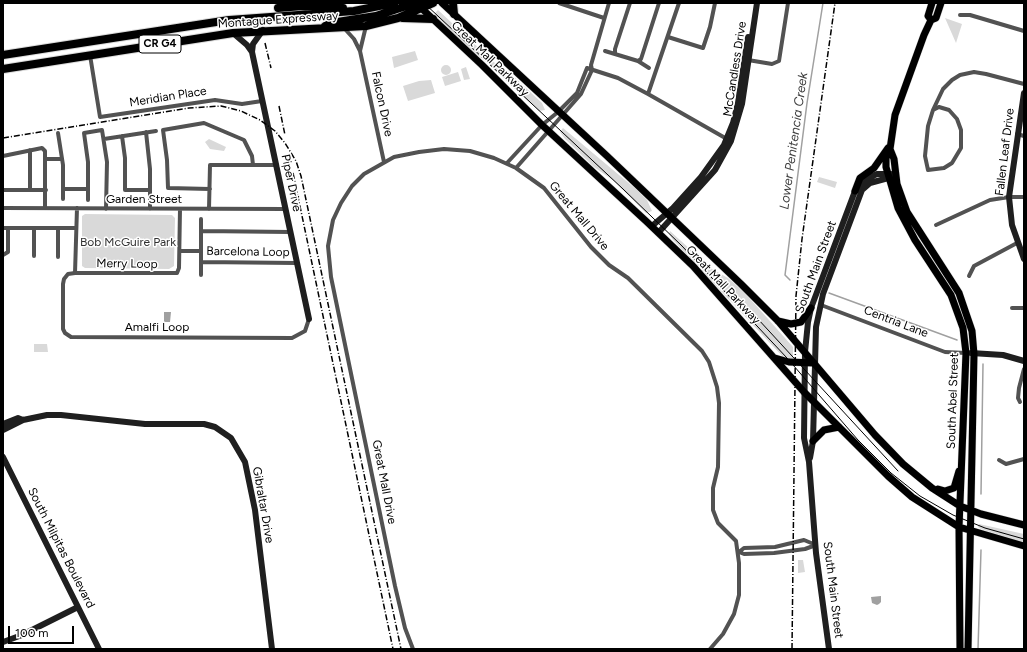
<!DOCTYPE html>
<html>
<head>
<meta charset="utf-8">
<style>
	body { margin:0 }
	#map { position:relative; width:1027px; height:652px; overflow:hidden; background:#fff; font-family:Figtree,sans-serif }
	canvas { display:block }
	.frame { position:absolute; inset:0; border:4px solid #000; pointer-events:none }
	.scale { position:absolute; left:8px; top:626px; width:66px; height:18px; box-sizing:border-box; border:2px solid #000; border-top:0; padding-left:5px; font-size:12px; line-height:14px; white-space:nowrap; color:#000; -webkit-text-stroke:3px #fff; paint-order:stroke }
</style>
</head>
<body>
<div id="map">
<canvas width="1027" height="652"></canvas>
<div class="frame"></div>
<div class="scale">100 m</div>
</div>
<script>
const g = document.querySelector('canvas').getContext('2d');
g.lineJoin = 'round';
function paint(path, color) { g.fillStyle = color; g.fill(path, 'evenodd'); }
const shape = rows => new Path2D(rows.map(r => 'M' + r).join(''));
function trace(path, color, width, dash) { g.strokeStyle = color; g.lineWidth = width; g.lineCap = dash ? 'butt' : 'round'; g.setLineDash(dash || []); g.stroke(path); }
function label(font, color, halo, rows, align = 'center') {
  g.font = font + ' Figtree,sans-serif'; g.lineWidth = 3; g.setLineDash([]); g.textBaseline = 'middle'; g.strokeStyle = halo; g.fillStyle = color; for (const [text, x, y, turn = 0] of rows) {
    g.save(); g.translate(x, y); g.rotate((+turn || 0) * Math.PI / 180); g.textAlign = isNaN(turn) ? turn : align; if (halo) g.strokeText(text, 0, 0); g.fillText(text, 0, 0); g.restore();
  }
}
const green = shape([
	[438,10,496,64,509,72,542,103,545,110,539,111,484,60,466,47,437,17,435,13],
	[945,18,962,24,956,43],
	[415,51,418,60,394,68,392,57],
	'441 70a5 5 0 1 1 10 0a5 5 0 1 1-10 0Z',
	[466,67,470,79,464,80,461,69],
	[458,72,461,81,445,86,442,77],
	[431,80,435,93,408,101,403,86,419,81],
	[563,128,637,190,647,200,652,211,646,213,614,181,594,167,565,139,560,132],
	[209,139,226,147,224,151,210,149,205,142],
	[819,177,837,182,835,188,817,182],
	[85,214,172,215,175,218,174,266,169,269,85,268,82,266,82,216],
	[670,231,712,269,728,278,744,292,793,347,793,359,784,358,673,240,669,234],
	[34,344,47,344,48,352,34,352],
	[979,524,1024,534,1024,543,981,529,978,527],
	[798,560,803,560,805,572,798,573]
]);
const water = shape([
	[164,312,171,312,170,322,164,322],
	[881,596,881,602,879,604,877,605,872,603,871,597]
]);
const stream = shape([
	[790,280,785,275,807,103,823,3],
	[829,293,957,340],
	[981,494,983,364],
	[978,649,981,550]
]);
const street = shape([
	[559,3,604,18],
	[960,15,970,15,1024,31],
	[344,28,354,39,360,51,384,162],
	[668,37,703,48,710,27,715,3],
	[360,51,366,26],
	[605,51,638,61,649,68],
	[615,53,615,49,630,3],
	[90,55,100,117,215,100,242,104,262,101],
	[748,60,772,64,779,61,788,3],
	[638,61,641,59,659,3],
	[587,68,618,78,648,94,679,3],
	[648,94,727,139],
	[939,107,949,110,957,119,961,130,961,148,952,163,944,168,928,170,925,156,928,126,933,110,939,107],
	[933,110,943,89,952,80,960,75,974,72,986,74,1024,84],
	[146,132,150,169,150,209],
	[58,133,63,165,63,199],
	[1017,134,1024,136],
	[122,136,125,158,125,190,150,190],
	[104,139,156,131],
	[3,156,42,148,45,151,45,208],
	[46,159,62,159],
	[507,163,542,125,558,112,577,93,587,68],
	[516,168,581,94,592,70,591,65,609,3],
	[63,189,88,189],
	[210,189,168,188,167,160,163,130,204,123,244,140,252,156,253,165],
	[3,190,46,190],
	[30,190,30,150],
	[88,200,88,162,84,133,102,130,107,162,106,209],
	[3,208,285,209],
	[180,209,179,268,177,273,75,273,68,274,64,279,63,284,63,329,65,333,71,337,292,338,305,331,309,319],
	[209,209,210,165,276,165],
	[936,225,990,200,1009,197,1024,197],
	[3,228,76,228],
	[201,231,290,232],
	[180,251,201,251,201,219],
	[3,255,8,252,8,228],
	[34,256,34,228],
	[58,257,58,228],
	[201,262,296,263],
	[75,273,77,208],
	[201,275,201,251],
	[969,276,974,266,1017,243],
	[821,305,945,352,966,353],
	[1012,308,1024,308],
	[1020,402,1018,398,1019,388,1024,369],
	[999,460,1006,464,1024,459],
	[739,552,744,548,775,547,804,540,816,545],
	[739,552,744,554,774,553,805,549,816,545],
	[413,649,405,628,395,586,331,277,328,246,333,220,341,203,352,186,364,174,394,157,419,152,444,149,470,151,494,158,516,168,544,188,591,247,609,265,628,278,702,351,709,362,717,387,719,403,718,467,713,488,713,510,718,523,736,541,739,563,739,595,734,614,723,634,710,649]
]);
const secondary = shape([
	[233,33,247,45,252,52,309,319],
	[252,52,253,44,263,30],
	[1024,93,1009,197,1012,225,1024,259],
	[652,226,673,208,701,177,724,145,733,123,738,103,748,37],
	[659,232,715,170,731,141,742,104,757,3],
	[971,353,1003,355,1024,361],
	[3,424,18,418,23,420,47,415,61,415,145,424,204,424,215,427,231,438,245,462,255,510,272,649],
	[3,430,23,420],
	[3,457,99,649],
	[810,458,813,441,816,327,823,294,862,190,870,183,892,177],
	[3,642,22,635,78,607],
	[829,649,816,553,809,462,804,438,805,352,808,322,811,308,855,191,866,179,877,174,891,174]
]);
const primary = shape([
	[442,3,607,156,741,284,778,321,875,435,903,464,932,488,960,506,981,514,1024,525],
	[941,3,936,18,931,20,924,35,895,115,890,149,886,158,886,167,898,208,915,240,951,295,963,328,966,353,959,527,960,649],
	[418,5,482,65,542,125,647,222,693,266,804,392,888,476,912,497,959,527,1024,546],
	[931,20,928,16,932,3],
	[890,149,894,159,897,184,907,212,959,293,972,331,974,354,968,649],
	[855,191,860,178,874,168,888,148],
	[778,321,791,324,801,322,811,308],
	[775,358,789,362,814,363],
	[813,441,824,430,839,427],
	[938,489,945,491,954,488,959,471]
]);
const highway = shape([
	[453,3,454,14],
	[278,8,303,6,343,8],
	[402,18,433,19],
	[325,26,331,23,376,16,415,3],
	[3,55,229,20,354,11,394,3],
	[3,69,233,33,366,26,398,18,433,3]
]);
const tram = shape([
	[424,3,623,189,682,246,787,358,858,440,891,473,920,496,953,515,985,528,1024,539],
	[734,293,898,471]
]);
const rail = shape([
	[265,43,271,68],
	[279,106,285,135],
	[3,138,189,108,221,106,241,111,260,120,275,131,285,143,296,161,301,176,401,649],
	[293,173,393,649],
	[792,649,796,296,802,239,835,3]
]);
const shields = [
	[160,44,42]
];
const shieldNames = [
	["CR G4",160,44]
];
const streetNames = [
	["Montague Expressway",278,20,-4],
	["Great Mall Parkway",490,59,44],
	["McCandless Drive",735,69,-81],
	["Meridian Place",168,97,-9],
	["Falcon Drive",382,104,78],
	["Fallen Leaf Drive",1005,152,-83],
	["Piper Drive",291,183,78],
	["Garden Street",144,199],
	["Great Mall Drive",579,216,50],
	["Barcelona Loop",248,252,1],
	["Merry Loop",127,264,1],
	["South Main Street",816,267,-70],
	["Great Mall Parkway",723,285,47],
	["Centria Lane",896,322,21],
	["Amalfi Loop",157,327],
	["South Abel Street",953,401,-88],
	["Great Mall Drive",384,482,79],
	["Gibraltar Drive",263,505,80],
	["South Milpitas Boulevard",61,548,63],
	["South Main Street",833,590,83]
];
const parkNames = [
	["Bob McGuire Park",128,242]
];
const waterNames = [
	["Lower Penitencia Creek",794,141,-82]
];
paint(green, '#d9d9d9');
paint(water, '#a0a0a0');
trace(stream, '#a0a0a0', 1.5);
trace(primary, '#dbdbdb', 8);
trace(highway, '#dbdbdb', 10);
trace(street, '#525252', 4);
trace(secondary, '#1f1f1f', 6);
trace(primary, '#000', 7);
trace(highway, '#000', 8);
trace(tram, '#000', 1);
trace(rail, '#000', 1.5, [6, 2, 1, 2]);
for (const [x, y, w] of shields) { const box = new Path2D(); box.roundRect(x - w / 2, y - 9, w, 18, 3); g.fillStyle = '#fff'; g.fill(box); trace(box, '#000', 1); }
label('bold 11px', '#000', null, shieldNames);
label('12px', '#000', '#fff', streetNames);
label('12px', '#303030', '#fff', parkNames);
label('italic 13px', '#414141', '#fff', waterNames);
</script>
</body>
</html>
